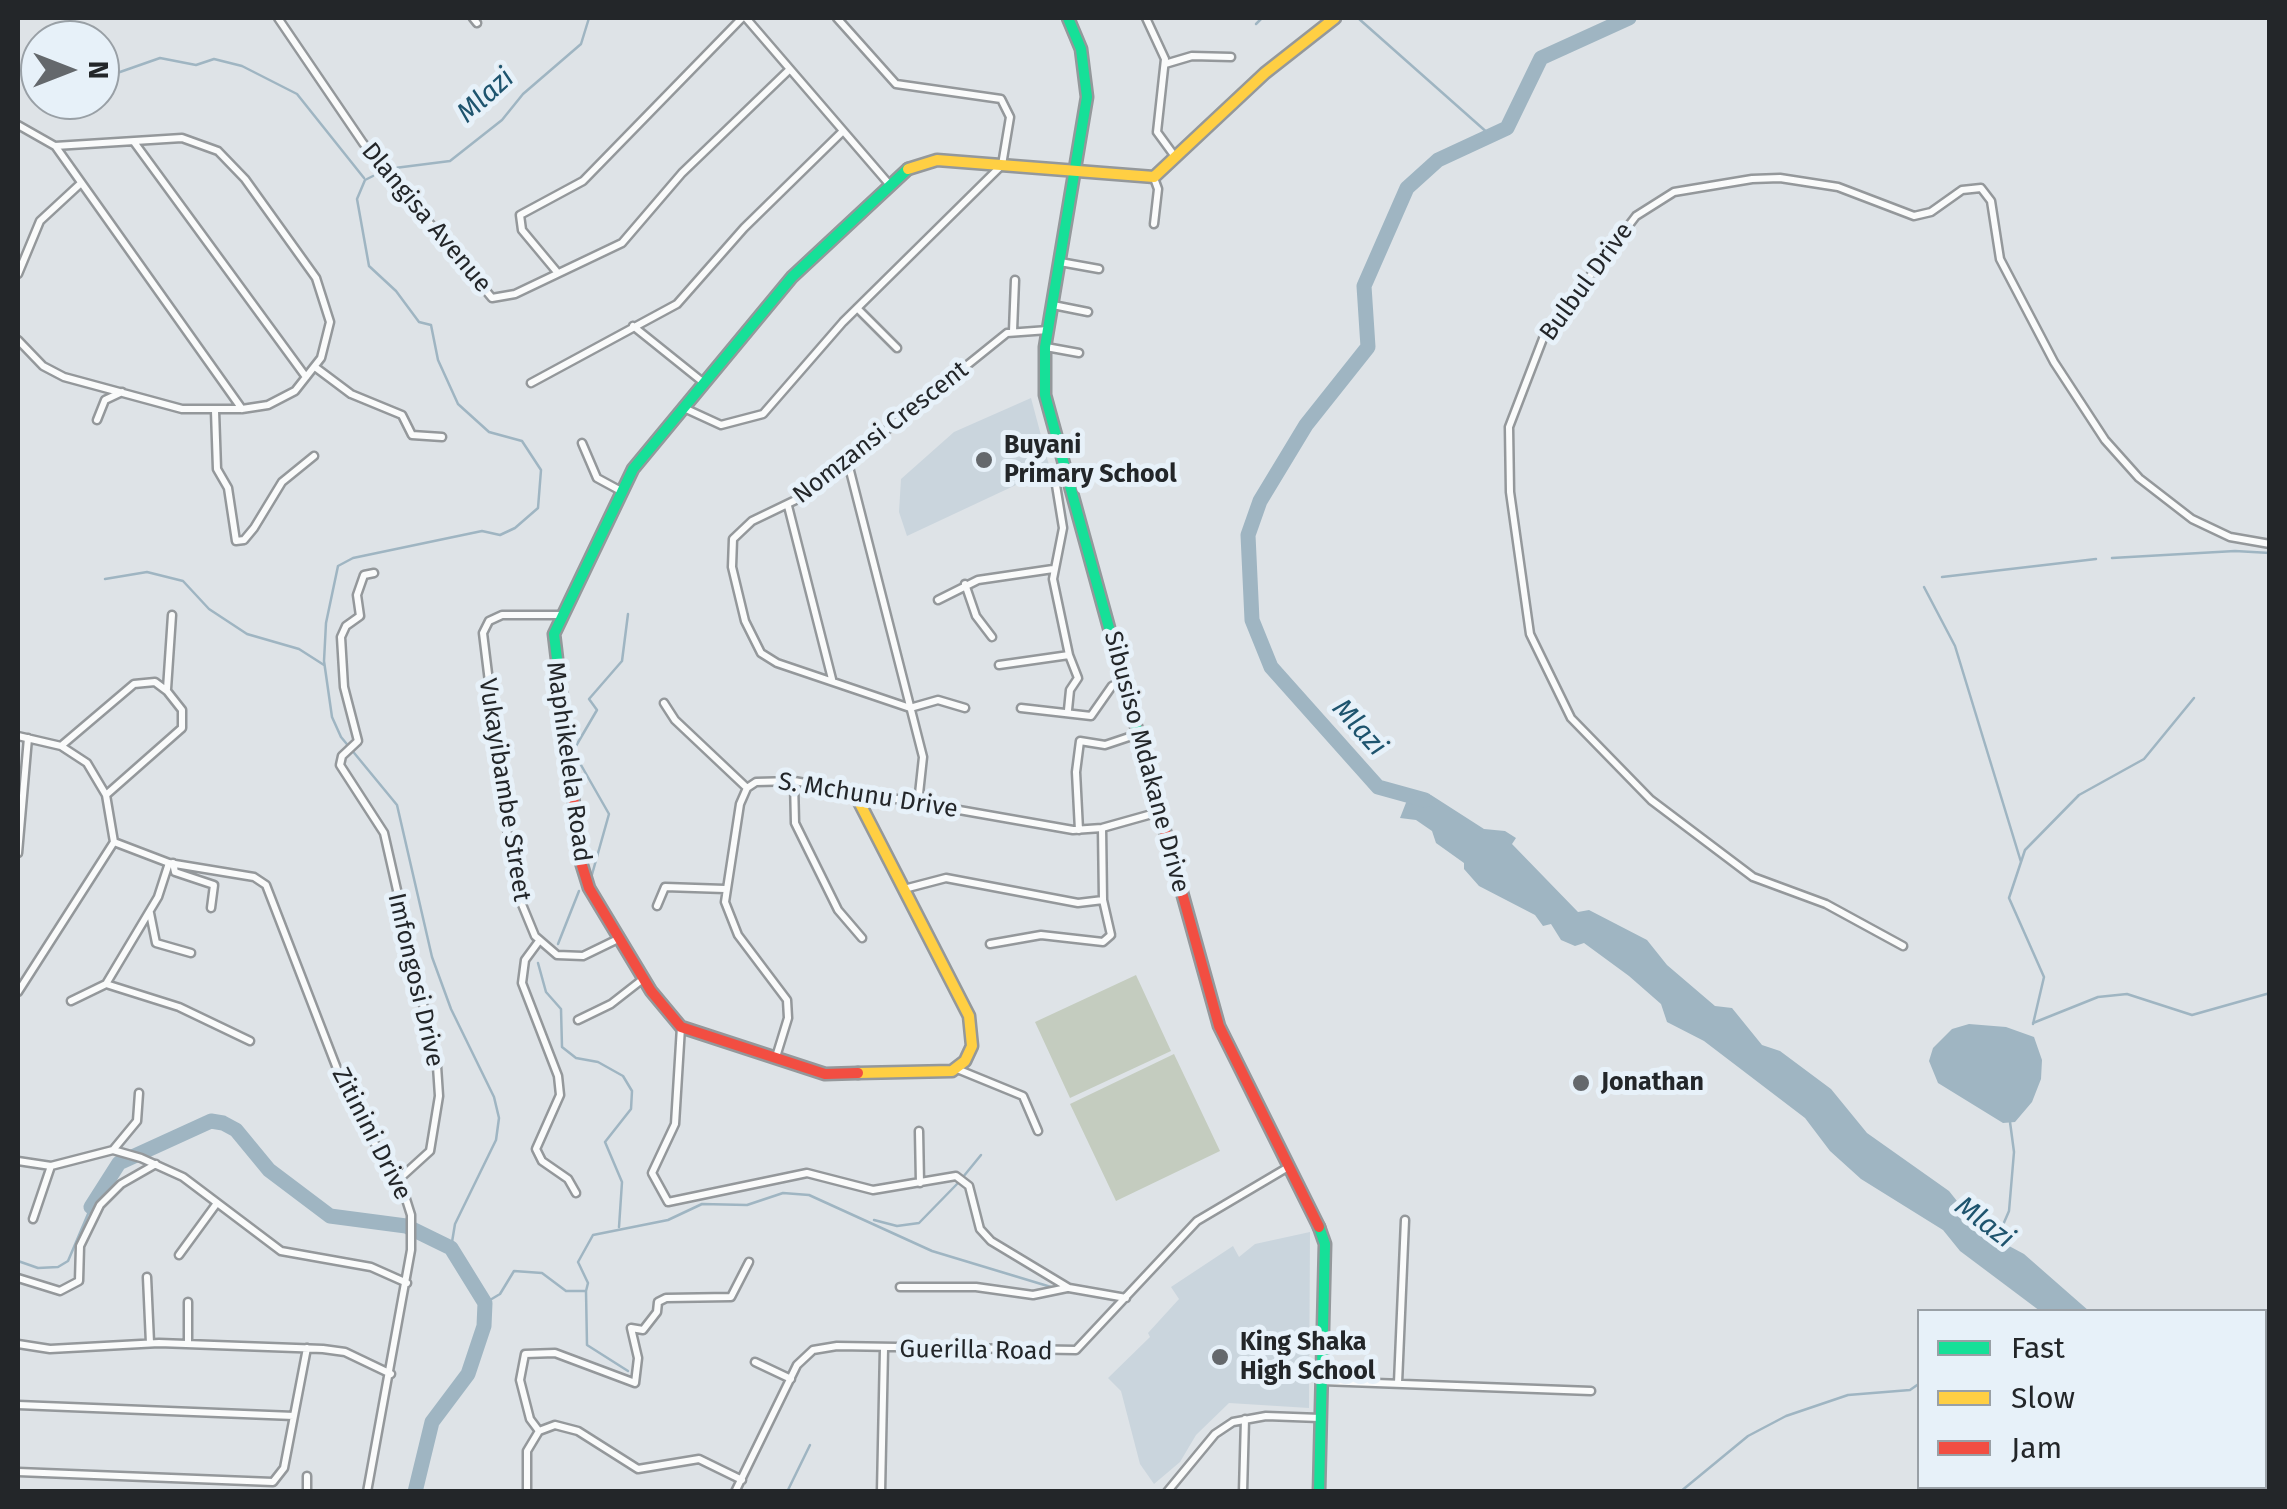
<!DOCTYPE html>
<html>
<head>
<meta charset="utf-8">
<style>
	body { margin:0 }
	#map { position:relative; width:2287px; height:1509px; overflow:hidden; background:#dee3e7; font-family:"Fira Sans",sans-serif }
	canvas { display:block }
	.frame { position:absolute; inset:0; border:20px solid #232629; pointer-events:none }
	.legend { position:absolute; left:1917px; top:1309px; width:350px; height:180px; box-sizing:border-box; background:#e7f1f9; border:2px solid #99a0a6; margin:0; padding:12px 18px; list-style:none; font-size:30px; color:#232629 }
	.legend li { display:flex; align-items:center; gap:20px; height:50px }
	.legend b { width:50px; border:2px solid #99a0a6 }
	.north { position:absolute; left:20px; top:20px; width:100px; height:100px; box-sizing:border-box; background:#e7f1f9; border:2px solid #99a0a6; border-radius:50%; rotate:90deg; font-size:28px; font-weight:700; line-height:40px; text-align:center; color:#232629 }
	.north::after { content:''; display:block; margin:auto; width:35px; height:45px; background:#64686c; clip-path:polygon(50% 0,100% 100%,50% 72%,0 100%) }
</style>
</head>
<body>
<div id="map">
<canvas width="2287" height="1509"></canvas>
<div class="frame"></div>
<ul class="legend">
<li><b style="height:12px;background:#16e098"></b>Fast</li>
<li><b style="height:12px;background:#ffcf43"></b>Slow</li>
<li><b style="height:12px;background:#f24e42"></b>Jam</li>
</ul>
<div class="north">N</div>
</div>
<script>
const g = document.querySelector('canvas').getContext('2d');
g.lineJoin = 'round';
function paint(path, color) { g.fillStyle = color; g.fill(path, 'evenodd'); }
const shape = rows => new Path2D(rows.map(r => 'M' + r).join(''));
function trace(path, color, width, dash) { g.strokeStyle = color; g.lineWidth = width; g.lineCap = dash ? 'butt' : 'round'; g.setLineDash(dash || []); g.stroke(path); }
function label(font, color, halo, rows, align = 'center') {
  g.font = font + ' "Fira Sans",sans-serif'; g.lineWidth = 10; g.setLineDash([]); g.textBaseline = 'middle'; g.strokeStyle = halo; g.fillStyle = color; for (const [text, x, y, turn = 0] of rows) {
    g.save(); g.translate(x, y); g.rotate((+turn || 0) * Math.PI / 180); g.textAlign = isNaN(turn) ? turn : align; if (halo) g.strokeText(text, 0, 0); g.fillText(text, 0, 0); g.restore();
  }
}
const built = shape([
	[1031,398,1050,469,907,536,899,512,901,479,954,432],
	[1310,1232,1309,1408,1229,1403,1196,1435,1180,1462,1154,1484,1140,1464,1121,1391,1108,1378,1150,1337,1148,1333,1179,1299,1171,1287,1233,1246,1239,1257,1255,1244]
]);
const green = shape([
	[1136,975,1171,1051,1070,1098,1035,1022],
	[1174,1054,1220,1151,1116,1201,1070,1104]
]);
const water = shape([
	[1411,790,1431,795,1484,829,1505,831,1516,838,1512,844,1578,912,1589,910,1647,940,1667,965,1715,1006,1732,1008,1762,1045,1780,1051,1831,1089,1867,1133,1949,1191,1981,1231,2024,1254,2089,1311,2040,1311,1960,1251,1943,1230,1861,1179,1830,1151,1805,1118,1704,1041,1667,1022,1661,1004,1629,976,1584,943,1575,946,1561,940,1551,924,1543,926,1535,915,1479,886,1464,869,1464,863,1436,843,1432,831,1416,820,1400,818],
	[1969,1024,2006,1027,2034,1037,2042,1060,2041,1079,2032,1102,2015,1122,2003,1123,1938,1083,1929,1061,1933,1048,1952,1029]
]);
const stream = shape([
	[1358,18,1490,135],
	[1256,24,1262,18],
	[18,69,40,80],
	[100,79,160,58,196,65,214,59,242,66,297,94,364,178],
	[387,169,450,161,502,120,523,94,581,44,589,18],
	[373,176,365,180,357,199,369,266,396,291,419,322,431,325,438,360,458,404,489,432,522,441,541,470,538,508,515,528,500,535,482,531,353,558,338,566,326,623,324,661,332,717,341,737,397,805,432,957,451,1009,494,1097,499,1118,496,1140,455,1224,451,1248],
	[2112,558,2235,551,2270,553],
	[1942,577,2096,559],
	[105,579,147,572,183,581,209,609,247,634,299,649,324,665],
	[1924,587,1955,646,2021,862],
	[591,878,609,814,573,751,597,710,589,699,622,661,628,614],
	[558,944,579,891],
	[538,963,546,992,561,1009,562,1047,576,1058,598,1062,623,1076,632,1091,631,1109,605,1142,622,1182,619,1227],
	[2033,1023,2098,997,2127,994,2192,1015,2270,993],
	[2033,1024,2044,977,2009,898,2025,850,2079,795,2144,759,2194,698],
	[963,1177,981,1155],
	[874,1220,897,1226,919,1223,958,1183],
	[1996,1241,2009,1211,2014,1152,2010,1122],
	[18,1261,38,1268,58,1267,68,1261,91,1207],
	[586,1291,587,1345,628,1371],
	[485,1303,500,1294,514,1271,542,1273,566,1291,586,1291,588,1283,578,1262,593,1235,668,1220,702,1204,747,1205,783,1193,809,1195,932,1251,1051,1287],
	[787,1492,810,1445],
	[1680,1492,1748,1436,1786,1416,1848,1395,1910,1390,1920,1383]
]);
const river = shape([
	[1425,800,1378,787,1271,667,1252,620,1248,535,1260,501,1306,425,1368,347,1364,286,1407,188,1438,160,1507,128,1541,58,1629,18],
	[91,1207,119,1163,211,1121,223,1123,236,1130,269,1170,330,1216,406,1226,451,1248,485,1303,484,1326,468,1374,432,1422,415,1492]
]);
const street = shape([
	[278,18,363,143,492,298,515,294,622,243,682,173,790,69],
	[473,18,477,23],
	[746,18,889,184],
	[1146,18,1165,59,1157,132,1176,158],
	[1165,64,1192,56,1231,57],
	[18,125,55,146,182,138,218,151,245,179,316,278,330,322,321,358,295,391,268,405,242,409,182,409,64,377,43,366,18,340],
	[134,142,306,377],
	[56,147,242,409],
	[1154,224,1158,189,1154,178],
	[1060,262,1099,269],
	[557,272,522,230,520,215,583,181,742,18],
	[18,274,40,221,80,184],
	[1053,305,1088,312],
	[857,308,897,348],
	[633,326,704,383],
	[1013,331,1015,280],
	[1046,347,1079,353],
	[315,367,351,394,402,415,412,435,442,437],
	[531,383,677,304,744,228,843,131],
	[684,408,721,425,763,414,843,322,1002,165,1010,117,1001,99,896,84,837,18],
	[215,411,217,469,228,488,236,541,244,540,254,528,282,482,314,456],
	[97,420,105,400,122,392],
	[582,443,597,478,621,491],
	[848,463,923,757,918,803],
	[788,506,832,679],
	[374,573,364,575,357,595,360,616,346,626,341,637,344,687,358,741,342,756,340,765,384,833,437,1066,439,1096,430,1151,397,1181],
	[965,584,976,616,992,637],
	[938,600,978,580,1053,569],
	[560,615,502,615,489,621,483,633,514,885,535,936,557,955,583,956,618,939],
	[999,665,1069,655,1053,579,1063,528,1056,485,1064,469],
	[167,689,172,615],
	[664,703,675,720,747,788],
	[910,708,777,663,761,653,745,621,732,567,733,539,752,521,806,495,1007,333,1048,330],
	[910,708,938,700,965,708],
	[1021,708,1091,716,1112,686,1123,680],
	[1068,710,1070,690,1078,678,1069,655],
	[18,736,61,746,87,763,106,795,114,842,18,992],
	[61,746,134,684,155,682,167,691,182,710,182,728,106,795],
	[794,781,795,823,838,910,862,938],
	[1079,830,1076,772,1080,741,1105,745,1138,734],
	[114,842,169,863,254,877,266,885,348,1097,405,1196,411,1215,411,1250,367,1492],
	[18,853,28,738],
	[173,863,175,872,214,885,211,908],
	[904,889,946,878,1078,903,1103,900,1102,828],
	[657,906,665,887,725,889],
	[150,913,156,943,191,953],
	[539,941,525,960,522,983,558,1076,560,1095,536,1149,542,1161,568,1179,576,1193],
	[990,944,1041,935,1103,942,1111,935,1103,900],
	[1903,946,1826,904,1753,877,1651,800,1571,718,1530,634,1510,492,1509,427,1544,336,1636,216,1674,192,1752,179,1780,178,1838,187,1914,216,1931,212,1962,190,1981,188,1991,201,2000,259,2054,362,2105,440,2139,478,2192,519,2230,537,2270,544],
	[106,984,179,1007,250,1041],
	[71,1001,106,984,158,897,169,863],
	[578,1020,611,1004,643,979],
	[681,1027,675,1124,652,1173,668,1202,807,1173,873,1190,956,1176,969,1186,980,1229,991,1241,1069,1288,1126,1298],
	[776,1057,788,1018,787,1000,738,935,725,902,740,804,747,788,756,782,794,781,1073,830,1102,828,1159,812],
	[957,1069,1023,1096,1038,1131],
	[919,1131,920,1183],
	[113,1150,137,1121,139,1093],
	[18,1161,51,1166,113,1150,141,1158,183,1177,281,1251,371,1267,407,1283],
	[33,1219,51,1166],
	[179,1255,217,1203],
	[147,1277,150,1343],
	[18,1278,60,1291,79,1281,80,1246,100,1205,121,1184,156,1164],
	[900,1287,976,1287,1033,1295,1067,1288],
	[188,1302,188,1344],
	[18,1344,50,1349,159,1343,323,1349,345,1352,391,1374],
	[755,1362,791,1379],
	[1322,1381,1591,1391],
	[1398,1383,1405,1220],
	[18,1405,294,1416],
	[539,1431,530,1419,520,1380,525,1354,555,1353,635,1383,638,1358,631,1328,643,1330,657,1312,658,1302,666,1298,731,1297,749,1262],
	[18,1472,273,1482,284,1468,307,1348],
	[307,1492,307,1476],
	[527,1492,527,1451,539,1431,555,1425,578,1431,638,1469,699,1459,742,1480],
	[735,1492,797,1365,813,1350,837,1346,1076,1350,1197,1221,1290,1166],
	[881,1492,884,1349],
	[1167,1492,1215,1434,1233,1422,1266,1416,1320,1418],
	[1243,1492,1245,1419]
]);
const fast = shape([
	[1068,18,1081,49,1087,97,1045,347,1045,395,1150,777],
	[569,760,554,634,633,469,792,277,908,169],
	[1319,1492,1325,1244,1319,1227]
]);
const slow = shape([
	[908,169,937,160,1154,177,1265,73,1335,18],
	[854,792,969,1016,972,1046,965,1061,952,1071,858,1073]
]);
const jam = shape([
	[569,760,580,859,589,888,651,991,681,1027,825,1074,858,1073],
	[1150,777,1219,1026,1319,1227]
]);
const markers = [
	[984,460,10,"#64686c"],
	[1581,1083,10,"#64686c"],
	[1220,1357,10,"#64686c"]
];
const streetNames = [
	["Dlangisa Avenue",426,218,50],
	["Bulbul Drive",1587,282,-54],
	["Nomzansi Crescent",881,433,-38],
	["Maphikelela Road",568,762,82],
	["Sibusiso Mdakane Drive",1146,762,75],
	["Vukayibambe Street",504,790,81],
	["S. Mchunu Drive",868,796,9],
	["Imfongosi Drive",415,980,77],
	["Zitinini Drive",371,1134,63],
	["Guerilla Road",976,1351,1]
];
const poiNames = [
	["Buyani",1004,446],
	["Primary School",1004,475],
	["Jonathan",1601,1083],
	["King Shaka",1240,1343],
	["High School",1240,1372]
];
const waterNames = [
	["Mlazi",486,96,-42],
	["Mlazi",1359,728,48],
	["Mlazi",1984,1223,37]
];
paint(built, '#cad5dd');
paint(green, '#c4ccbf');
paint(water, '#9fb5c2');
trace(stream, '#9fb5c2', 2.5);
trace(river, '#9fb5c2', 15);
trace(street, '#94989b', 11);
trace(fast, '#94989b', 15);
trace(slow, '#94989b', 15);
trace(jam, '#94989b', 15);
trace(street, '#fafbfb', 6);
trace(fast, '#16e098', 10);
trace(slow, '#ffcf43', 10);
trace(jam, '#f24e42', 10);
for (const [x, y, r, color] of markers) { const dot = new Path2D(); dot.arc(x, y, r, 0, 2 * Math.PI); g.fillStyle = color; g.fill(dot); trace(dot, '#e7f1f9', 4); }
label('25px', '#232629', '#e7f1f9', streetNames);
label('bold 25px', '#232629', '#e7f1f9', poiNames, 'left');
label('italic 28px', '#1e546e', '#e7f1f9', waterNames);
</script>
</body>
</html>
